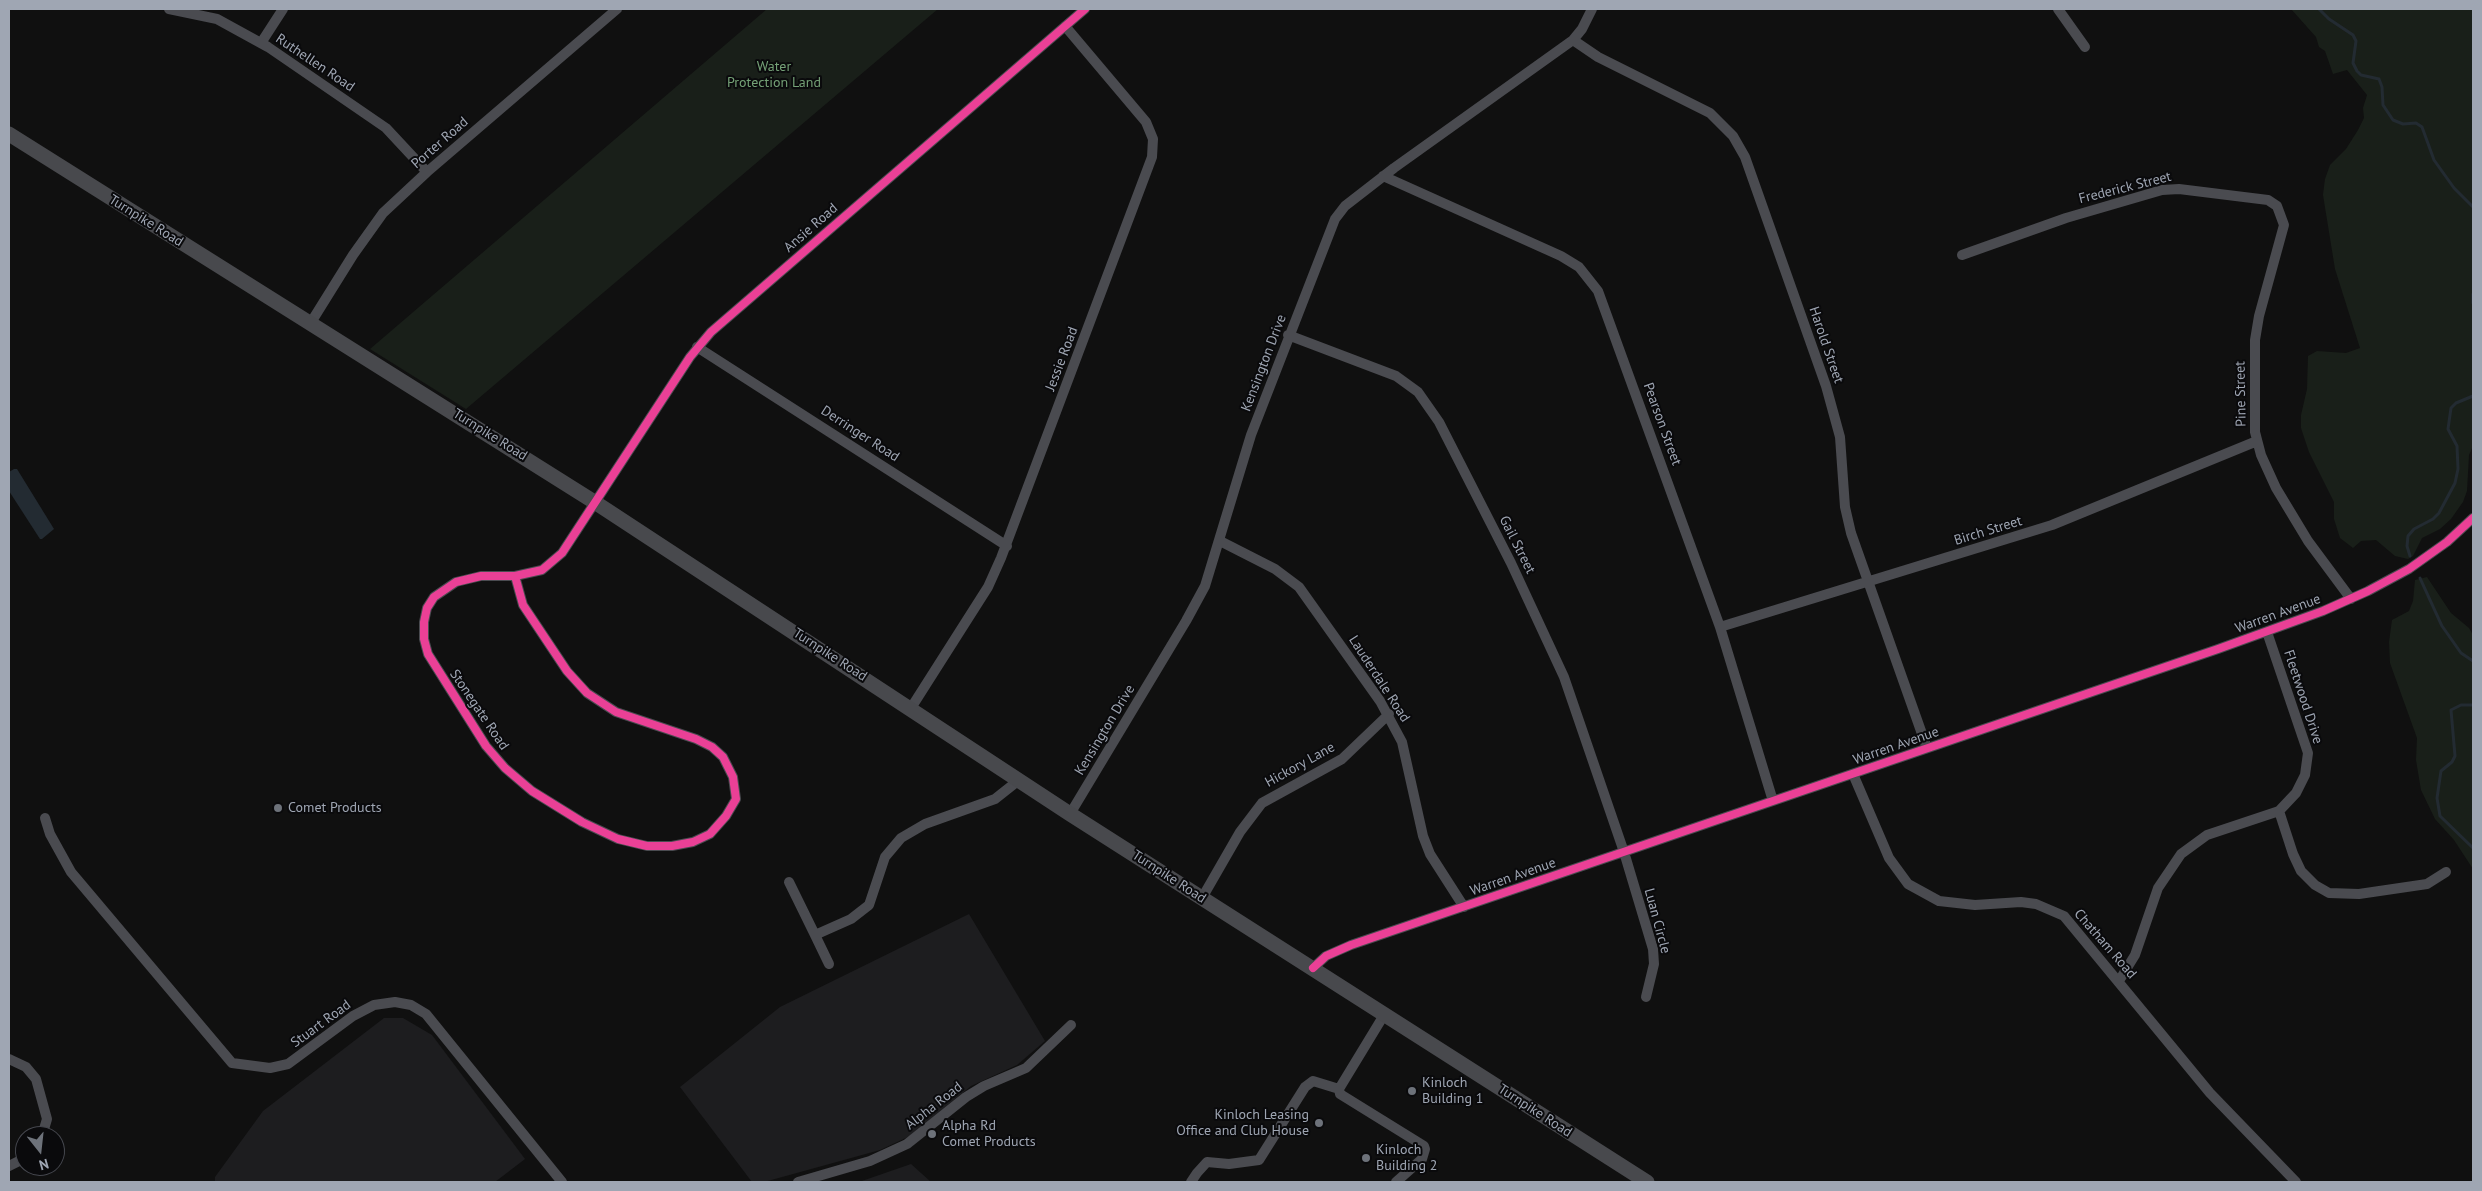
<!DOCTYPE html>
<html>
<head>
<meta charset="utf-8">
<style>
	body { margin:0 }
	#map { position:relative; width:2482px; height:1191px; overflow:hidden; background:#101010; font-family:"PT Sans",sans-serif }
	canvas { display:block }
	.frame { position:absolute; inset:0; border:10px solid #9fa6b3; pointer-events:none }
	.north { position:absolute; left:15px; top:1126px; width:50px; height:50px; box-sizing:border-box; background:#0a0a0c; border:1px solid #46484f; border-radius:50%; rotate:164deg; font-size:14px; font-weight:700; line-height:20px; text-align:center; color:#9fa6b3 }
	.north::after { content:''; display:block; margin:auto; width:18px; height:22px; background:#6d727a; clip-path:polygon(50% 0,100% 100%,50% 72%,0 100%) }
</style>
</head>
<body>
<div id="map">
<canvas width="2482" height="1191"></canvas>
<div class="frame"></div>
<div class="north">N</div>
</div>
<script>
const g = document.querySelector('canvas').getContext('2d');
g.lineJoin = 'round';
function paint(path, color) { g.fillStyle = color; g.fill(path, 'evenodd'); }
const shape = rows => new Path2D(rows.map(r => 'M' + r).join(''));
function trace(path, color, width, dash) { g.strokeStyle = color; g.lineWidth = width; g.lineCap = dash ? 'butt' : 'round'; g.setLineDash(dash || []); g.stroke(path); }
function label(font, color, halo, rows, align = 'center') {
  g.font = font + ' "PT Sans",sans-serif'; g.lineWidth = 4; g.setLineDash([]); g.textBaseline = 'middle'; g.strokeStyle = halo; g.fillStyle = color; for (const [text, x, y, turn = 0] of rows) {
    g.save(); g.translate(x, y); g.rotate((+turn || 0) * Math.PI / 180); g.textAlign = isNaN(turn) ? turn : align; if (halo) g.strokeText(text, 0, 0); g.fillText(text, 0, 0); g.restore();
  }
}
const built = shape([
	[969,914,1045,1041,1017,1065,971,1086,910,1136,880,1150,764,1182,752,1182,680,1087,780,1007],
	[384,1018,403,1018,432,1035,525,1159,495,1182,215,1182,215,1177,263,1111],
	[911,1164,931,1182,859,1182]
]);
const green = shape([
	[767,9,938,9,466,409,370,349],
	[2291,9,2473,9,2473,446,2469,455,2467,491,2463,502,2451,519,2440,529,2422,538,2413,556,2408,559,2395,556,2376,540,2361,541,2353,548,2340,538,2334,519,2334,502,2309,452,2301,428,2301,415,2307,389,2308,356,2317,351,2346,353,2360,348,2335,269,2323,195,2325,179,2330,165,2346,149,2358,130,2364,118,2363,108,2367,95,2347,70,2333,74,2325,51,2319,47,2316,37],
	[2427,577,2451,613,2469,628,2473,635,2473,869,2454,840,2435,819,2421,790,2416,760,2417,738,2390,663,2389,642,2392,620,2409,611,2413,601,2415,580]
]);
const water = shape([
	[14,469,17,469,54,529,42,539,40,539,9,491,9,472]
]);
const stream = shape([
	[2319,9,2329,19,2353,35,2356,41,2353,63,2357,71,2361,75,2379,79,2382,87,2383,105,2393,120,2403,124,2416,123,2422,127,2434,160,2454,188,2473,207],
	[2473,294,2473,303],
	[2410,556,2407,546,2408,536,2414,529,2433,519,2439,513,2455,483,2458,469,2457,446,2448,429,2451,408,2456,403,2473,396],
	[2420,578,2442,626,2461,653,2473,661],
	[2473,705,2461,705,2451,710,2455,756,2452,762,2441,771,2437,798,2440,816,2473,848]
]);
const minor = shape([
	[169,9,217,19,268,47,386,128,427,172],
	[2058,9,2085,47],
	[1573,40,1598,57,1710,113,1733,136,1745,157,1826,386,1840,437,1845,507,1851,533,1927,748],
	[261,43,283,9],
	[1383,176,1561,256,1579,267,1598,291,1720,627,1773,801],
	[1962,255,2066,218,2162,190,2179,189,2268,200,2277,206,2284,225,2259,316,2255,340,2255,432,2261,455,2276,488,2308,541,2351,599],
	[310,324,353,255,383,213,427,172,617,9],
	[1288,335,1396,376,1418,392,1439,422,1511,563,1564,677,1624,852,1653,949,1654,964,1646,997],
	[697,347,1007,546],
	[1220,541,1275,569,1299,587,1380,701,1402,742,1423,836,1430,854,1464,907],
	[515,576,481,576,456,582,434,597,427,608,424,622,424,639,428,654,486,746,505,768,532,791,582,822,618,839,647,846,672,846,693,842,710,834,726,816,736,799,733,777,723,757,712,747,696,739,616,712,587,693,567,671,523,605,515,576,542,570,562,553,690,357,711,332,1085,9],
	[1720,627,2052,525,2257,441],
	[911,708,988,587,1001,558,1152,157,1153,139,1146,122,1065,26],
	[1853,774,1889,858,1908,884,1939,901,1975,905,2021,902,2036,904,2064,916,2210,1093,2296,1182],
	[2279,811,2293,854,2301,871,2315,885,2329,893,2359,894,2427,884,2446,872],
	[1070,814,1186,621,1205,586,1251,435,1335,219,1345,206,1394,168,1573,40,1582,29,1592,9],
	[45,818,50,834,71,872,232,1063,270,1068,288,1064,353,1016,374,1005,395,1002,411,1005,426,1014,562,1182],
	[789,882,815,935,851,919,869,905,885,857,901,838,925,824,995,799,1019,780],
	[1202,898,1240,832,1262,803,1342,759,1389,714],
	[815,935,829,964],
	[1313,968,1326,956,1351,945,2218,649,2323,611,2368,591,2409,569,2447,542,2473,518],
	[2119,981,2135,955,2158,888,2181,854,2207,835,2279,811,2296,793,2305,775,2308,753,2267,632],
	[9,1059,26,1067,36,1079,47,1119,42,1136],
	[1339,1089,1384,1015],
	[9,1166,25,1158],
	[798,1182,870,1161,907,1144,966,1097,984,1086,1026,1068,1071,1025],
	[1191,1182,1197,1173,1207,1162,1229,1164,1259,1160,1305,1087,1313,1081,1339,1089,1340,1094,1424,1146,1425,1149,1422,1159,1396,1182]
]);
const secondary = shape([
	[9,134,596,503,1070,814,1647,1182]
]);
const cycleway = shape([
	[515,576,481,576,456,582,434,597,427,608,424,622,424,639,428,654,486,746,505,768,532,791,582,822,618,839,647,846,672,846,693,842,710,834,726,816,736,799,733,777,723,757,712,747,696,739,616,712,587,693,567,671,523,605,515,576,542,570,562,553,690,357,711,332,1085,9],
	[1313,968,1326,956,1351,945,2218,649,2323,611,2368,591,2409,569,2447,542,2473,518]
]);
const markers = [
	[278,808,5,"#6d727a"],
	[1412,1091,5,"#6d727a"],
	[1319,1123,5,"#6d727a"],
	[932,1134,5,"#6d727a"],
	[1366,1158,5,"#6d727a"]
];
const streetNames = [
	["Ruthellen Road",315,63,34],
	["Porter Road",440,143,-41],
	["Frederick Street",2125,188,-14],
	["Turnpike Road",146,221,32],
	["Ansie Road",811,228,-41],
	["Harold Street",1826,345,71],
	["Jessie Road",1062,359,-69],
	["Kensington Drive",1264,363,-69],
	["Pine Street",2241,394,-91],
	["Pearson Street",1662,424,70],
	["Derringer Road",860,434,33],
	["Turnpike Road",490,435,32],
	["Birch Street",1988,531,-17],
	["Gail Street",1517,545,63],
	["Warren Avenue",2278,614,-20],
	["Turnpike Road",830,655,33],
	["Lauderdale Road",1379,679,57],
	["Fleetwood Drive",2303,697,72],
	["Stonegate Road",479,710,56],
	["Kensington Drive",1105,730,-59],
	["Warren Avenue",1896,746,-19],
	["Hickory Lane",1300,765,-29],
	["Turnpike Road",1169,877,33],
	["Warren Avenue",1513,877,-19],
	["Luan Circle",1657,921,75],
	["Chatham Road",2105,944,49],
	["Stuart Road",321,1024,-36],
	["Alpha Road",934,1106,-38],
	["Turnpike Road",1535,1111,33]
];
const parkNames = [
	["Water",774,67],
	["Protection Land",774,83]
];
const poiNames = [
	["Comet Products",288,808],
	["Kinloch",1422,1083],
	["Building 1",1422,1099],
	["Kinloch Leasing",1309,1115,"right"],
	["Office and Club House",1309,1131,"right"],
	["Alpha Rd",942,1126],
	["Comet Products",942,1142],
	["Kinloch",1376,1150],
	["Building 2",1376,1166]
];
paint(built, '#1d1d1f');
paint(green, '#191f19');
paint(water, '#232b32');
trace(stream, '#232b32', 3);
trace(minor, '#4a4b50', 10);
trace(secondary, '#48494d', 15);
trace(cycleway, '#ea4096', 8);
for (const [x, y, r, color] of markers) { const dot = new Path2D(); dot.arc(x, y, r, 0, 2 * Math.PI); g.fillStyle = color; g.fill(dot); trace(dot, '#0a0a0c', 2); }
label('14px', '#9fa6b3', '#0a0a0c', streetNames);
label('14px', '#74a076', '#0a0a0c', parkNames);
label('14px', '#9fa6b3', '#0a0a0c', poiNames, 'left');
</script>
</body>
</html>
